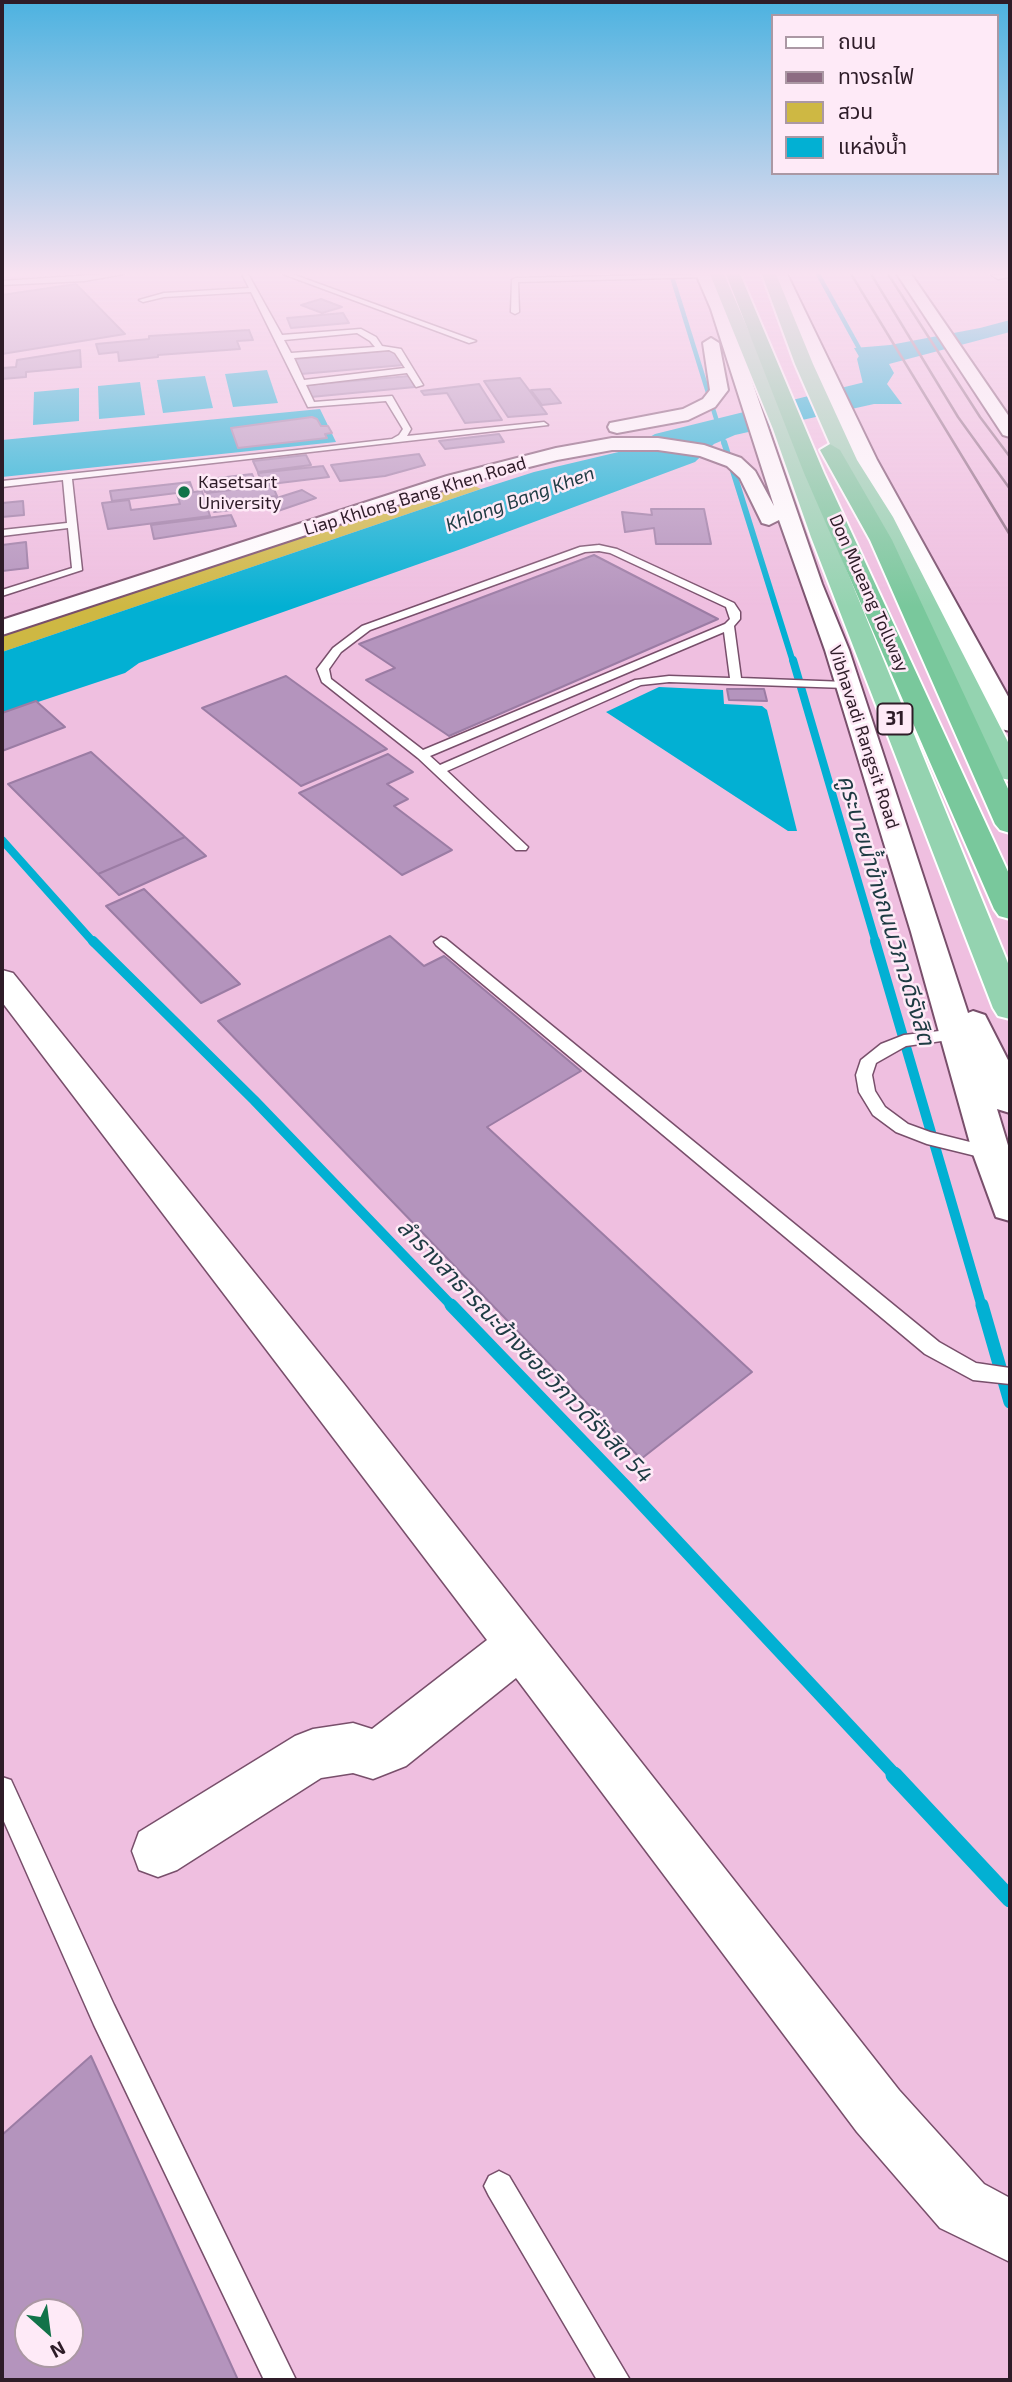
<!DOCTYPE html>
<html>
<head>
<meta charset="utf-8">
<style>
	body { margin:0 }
	#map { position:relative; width:1012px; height:2382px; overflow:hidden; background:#efbfe0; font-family:"Exo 2","Noto Sans Thai",sans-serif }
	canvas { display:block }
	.frame { position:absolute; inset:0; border:4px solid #2e1c28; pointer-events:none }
	.legend { position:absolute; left:771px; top:14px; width:228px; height:161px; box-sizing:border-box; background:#feeaf7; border:2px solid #ab98a4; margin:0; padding:9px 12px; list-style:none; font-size:21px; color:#2e1c28 }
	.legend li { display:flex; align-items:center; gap:14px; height:35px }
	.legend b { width:35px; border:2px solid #ab98a4 }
	.north { position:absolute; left:14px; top:2298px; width:70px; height:70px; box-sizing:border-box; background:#feeaf7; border:2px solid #ab98a4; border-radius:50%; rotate:152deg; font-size:19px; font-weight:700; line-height:28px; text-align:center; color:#2e1c28 }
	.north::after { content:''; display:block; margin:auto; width:24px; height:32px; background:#127349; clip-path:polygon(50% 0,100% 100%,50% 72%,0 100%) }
</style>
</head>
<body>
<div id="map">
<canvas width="1012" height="2382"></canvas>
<div class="frame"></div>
<ul class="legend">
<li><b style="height:9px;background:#fff"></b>ถนน</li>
<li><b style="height:9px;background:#8d6c83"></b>ทางรถไฟ</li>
<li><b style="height:19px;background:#ceb843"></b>สวน</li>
<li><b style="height:19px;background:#02b0d3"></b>แหล่งน้ำ</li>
</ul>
<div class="north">N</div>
</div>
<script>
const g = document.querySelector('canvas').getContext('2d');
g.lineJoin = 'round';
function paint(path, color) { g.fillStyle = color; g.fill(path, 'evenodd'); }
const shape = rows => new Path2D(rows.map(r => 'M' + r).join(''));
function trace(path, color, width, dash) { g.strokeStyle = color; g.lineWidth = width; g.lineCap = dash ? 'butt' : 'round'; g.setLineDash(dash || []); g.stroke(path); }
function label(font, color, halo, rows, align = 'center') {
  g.font = font + ' "Exo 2","Noto Sans Thai",sans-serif'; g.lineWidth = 5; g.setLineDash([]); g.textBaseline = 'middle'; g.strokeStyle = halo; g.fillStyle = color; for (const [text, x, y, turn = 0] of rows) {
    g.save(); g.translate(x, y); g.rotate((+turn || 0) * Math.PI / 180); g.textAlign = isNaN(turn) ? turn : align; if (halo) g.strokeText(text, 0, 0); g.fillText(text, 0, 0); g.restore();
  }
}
const green = shape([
	[464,481,481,489,2,652,2,633]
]);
const water = shape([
	[1010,320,1010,332,889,364,894,373,887,384,902,404,874,404,735,435,714,444,695,462,464,548,139,663,125,673,2,714,2,652,481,489,534,472,627,450,655,434,873,380,854,348,890,345,980,328],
	[267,370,278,403,233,407,225,374],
	[205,376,213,408,163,413,157,380],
	[140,382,145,415,99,419,98,386],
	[79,388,79,421,33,425,34,392],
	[320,409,336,442,2,477,2,440],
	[659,687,723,690,724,704,762,706,767,710,797,831,788,831,606,712]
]);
const streamFar5 = shape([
	[818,274,865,359],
	[673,280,724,444]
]);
const streamFar4 = shape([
	[724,442,793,662]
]);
const streamFar3 = shape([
	[793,660,876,943],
	[2,840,94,943]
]);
const streamFar2 = shape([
	[93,941,254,1100,453,1307],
	[875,941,982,1307]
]);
const streamFar1 = shape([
	[451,1305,628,1489,896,1776],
	[982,1305,1010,1402]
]);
const stream = shape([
	[894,1775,1010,1899]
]);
const canal = shape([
	[903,349,909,351,911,354,909,357,874,363,882,391,879,395,835,406,829,405,826,401,829,397,864,388,857,359,859,356,903,349]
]);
const building = shape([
	[76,284,125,334,2,354,2,295,76,284],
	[321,299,342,307,322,313,301,305,321,299],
	[343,313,349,323,291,328,287,318,343,313],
	[249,330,253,340,237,341,240,349,158,355,158,357,119,361,118,352,99,354,96,344,149,339,149,336,249,330],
	[80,350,81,367,26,372,26,377,2,379,2,368,16,367,17,360,80,350],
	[396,350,404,365,301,374,295,359,396,350],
	[409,376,415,387,311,397,307,385,409,376],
	[520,378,547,414,508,417,484,381,520,378],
	[479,384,502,420,465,423,447,393,424,395,421,391,479,384],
	[550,389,561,403,542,405,531,390,550,389],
	[312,417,317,419,321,426,328,426,332,433,325,434,327,438,238,448,231,428,312,417],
	[499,434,504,442,445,449,439,441,499,434],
	[419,454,425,465,385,476,340,481,331,465,419,454],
	[306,455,311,465,258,472,253,461,306,455],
	[323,466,329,477,263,485,258,473,323,466],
	[252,474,257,486,205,492,201,480,252,474],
	[190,482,193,491,112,501,110,491,190,482],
	[272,485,277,496,229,502,232,510,214,512,207,493,272,485],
	[302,490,316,498,275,512,261,503,302,490],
	[202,491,210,516,108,529,102,503,129,500,131,510,180,504,177,494,202,491],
	[23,501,24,515,2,517,2,503,23,501],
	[651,509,704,509,711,544,656,544,654,528,625,532,622,512,652,515,651,509],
	[231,515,236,526,154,539,151,525,231,515],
	[26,542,28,568,2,571,2,545,26,542],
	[594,555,718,619,449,736,366,680,395,668,359,644,594,555],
	[286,676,387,749,301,786,202,708,286,676],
	[727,689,764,689,767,701,729,700,727,689],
	[36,701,65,727,2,751,2,713,36,701],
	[91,752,185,837,98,874,8,784,91,752],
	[388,754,413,772,387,784,408,799,394,806,452,850,402,875,299,793,388,754],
	[185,837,206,856,119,895,98,874,185,837],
	[144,889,240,984,201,1003,106,906,144,889],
	[390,936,424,966,444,956,581,1071,487,1127,752,1372,641,1459,218,1021,390,936],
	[91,2056,238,2380,2,2380,2,2135,91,2056],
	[28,2312,70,2312,70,2354,28,2354,28,2312]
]);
const service = shape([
	[106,274,124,274,84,281,2,285,2,281,106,274],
	[242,274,248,274,282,335,361,329,376,337,382,346,401,349,423,385,416,387,407,373,306,385,314,402,392,396,411,429,407,436,544,422,548,425,72,479,82,570,2,596,2,590,72,568,68,528,2,536,2,530,67,523,63,480,2,487,2,481,297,450,392,439,399,435,403,429,386,401,308,407,251,292,164,297,143,302,139,300,164,293,249,288,242,274],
	[357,333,370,341,375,347,291,353,284,340,357,333],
	[389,350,395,353,405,368,304,380,294,358,389,350],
	[283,274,292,274,476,341,469,343,283,274],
	[704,274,706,277,518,282,519,312,515,314,511,312,512,280,515,278,704,274],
	[599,545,617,549,734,603,740,612,740,619,734,626,741,678,846,682,852,685,846,688,669,682,641,685,447,771,528,847,526,850,516,850,418,758,322,682,317,669,333,648,362,626,580,547,599,545],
	[599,551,610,553,726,607,730,619,725,624,423,750,331,679,329,669,341,652,370,630,585,552,599,551],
	[724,632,730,678,669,676,635,680,440,765,430,756,724,632],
	[441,937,446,939,939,1342,976,1363,1010,1368,1010,1384,973,1380,925,1354,436,945,434,942,441,937],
	[957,1029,963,1030,965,1034,963,1038,906,1046,876,1063,872,1075,875,1091,885,1107,908,1124,930,1132,998,1149,1001,1154,998,1159,992,1160,927,1144,896,1132,873,1115,859,1092,856,1075,861,1060,881,1044,904,1035,957,1029],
	[2,1777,11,1780,114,2005,296,2380,264,2380,94,2025,2,1817,2,1777],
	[499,2171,509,2176,630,2380,597,2380,489,2196,484,2186,489,2176,499,2171]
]);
const minor = shape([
	[1010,274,1009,277,998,279,991,275,1010,274],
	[2,970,13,973,344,1384,899,2090,984,2184,1010,2198,1010,2262,940,2228,857,2132,516,1678,406,1766,373,1779,353,1773,321,1778,177,1870,158,1877,139,1870,132,1851,139,1832,295,1736,313,1729,353,1723,372,1729,487,1640,2,1002,2,970]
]);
const tertiary = shape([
	[897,274,911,274,1010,418,1010,437,1003,435,897,274]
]);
const secondary = shape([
	[696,274,710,274,727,309,822,584,849,650,968,1013,973,1011,985,1015,1010,1064,1010,1113,997,1109,1010,1152,1010,1221,996,1217,973,1154,911,932,825,650,779,520,769,525,762,523,740,478,727,466,700,456,658,450,612,450,557,460,461,484,2,635,2,620,447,476,556,448,612,438,658,438,704,445,741,458,755,471,774,506,711,309,696,274],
	[773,274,787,274,877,460,1010,700,1010,731,1001,729,997,723,857,460,773,274],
	[711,338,719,343,728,390,715,407,688,420,617,433,610,431,608,427,610,423,683,409,703,399,710,390,703,343,711,338]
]);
const trunk = shape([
	[710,274,724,274,791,429,833,537,1010,968,1010,1019,998,1016,993,1008,811,537,773,429,710,274],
	[762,274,776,274,813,364,857,460,893,517,1010,746,1010,780,1000,778,996,772,871,517,837,460,795,364,762,274]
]);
const motorway = shape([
	[726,274,740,274,824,473,1010,876,1010,919,999,916,994,909,804,473,726,274],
	[830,444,840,450,892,540,1010,793,1010,833,1000,830,995,824,870,540,820,450,830,444]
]);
const rail = shape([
	[851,274,1010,535],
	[871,274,958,417,1010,489],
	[888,274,980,417,1010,457]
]);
const markers = [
	[184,492,7,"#127349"]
];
const farPoinames = [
	["Kasetsart",198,482],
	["University",198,503]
];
const farStreetnames = [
	["Liap Khlong Bang Khen Road",415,496,-17],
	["Don Mueang Tollway",869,593,66],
	["Vibhavadi Rangsit Road",864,737,72]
];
const farWaternames = [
	["Khlong Bang Khen",520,499,-20]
];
const shields = [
	[895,719,35]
];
const shieldNames = [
	["31",895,719]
];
const waterNames = [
	["คูระบายน้ำข้างถนนวิภาวดีรังสิต",886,910,73],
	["ลำรางสาธารณะข้างซอยวิภาวดีรังสิต 54",525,1351,46]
];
paint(green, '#ceb843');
paint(water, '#02b0d3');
trace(streamFar5, '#02b0d3', 4.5);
trace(streamFar4, '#02b0d3', 6);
trace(streamFar3, '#02b0d3', 8);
trace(streamFar2, '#02b0d3', 10);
trace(streamFar1, '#02b0d3', 13);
trace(stream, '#02b0d3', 17);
paint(canal, '#02b0d3');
paint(building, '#b494bd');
trace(building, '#9b7ca4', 2);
trace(service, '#784f6b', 3);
trace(minor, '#784f6b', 3);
trace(tertiary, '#784f6b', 4);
trace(secondary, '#784f6b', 4);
trace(trunk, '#fff', 4);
trace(motorway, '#fff', 4);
paint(service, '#fff');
paint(minor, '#fff');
paint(tertiary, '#fff');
paint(secondary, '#fff');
paint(trunk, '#94d3b0');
paint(motorway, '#79c89c');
trace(rail, '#8d6c83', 2.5);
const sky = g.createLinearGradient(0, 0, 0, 607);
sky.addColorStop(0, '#4cb2e0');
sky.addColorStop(0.45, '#f8e2f1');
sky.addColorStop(1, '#f8e2f100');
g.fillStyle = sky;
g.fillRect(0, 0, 1012, 607);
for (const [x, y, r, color] of markers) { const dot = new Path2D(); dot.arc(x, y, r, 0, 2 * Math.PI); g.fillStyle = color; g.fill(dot); trace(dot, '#feeaf7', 2.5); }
label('18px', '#2e1c28', '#feeaf7', farPoinames, 'left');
label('18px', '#2e1c28', '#feeaf7', farStreetnames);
label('italic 19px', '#1e3b43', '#feeaf7', farWaternames);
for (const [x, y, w] of shields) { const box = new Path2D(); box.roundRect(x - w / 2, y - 15.5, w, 31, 5); g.fillStyle = '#feeaf7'; g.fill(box); trace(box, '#2e1c28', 2); }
label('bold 19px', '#2e1c28', null, shieldNames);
label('italic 23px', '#1e3b43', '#feeaf7', waterNames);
</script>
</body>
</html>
